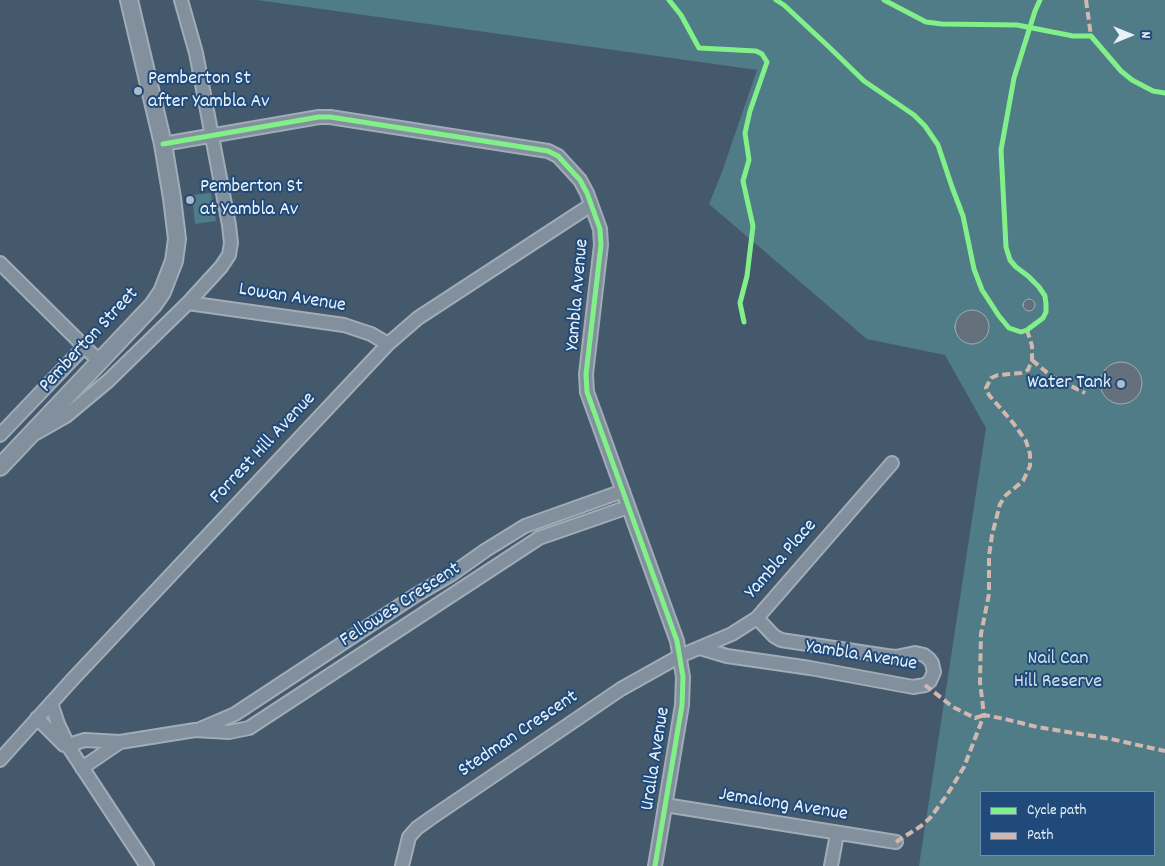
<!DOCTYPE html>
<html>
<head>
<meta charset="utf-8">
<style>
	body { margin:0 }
	#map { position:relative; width:1165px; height:866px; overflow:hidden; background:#45596d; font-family:Dekko,sans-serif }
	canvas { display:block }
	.legend { position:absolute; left:980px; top:791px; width:175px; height:65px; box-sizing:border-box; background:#1f4a7a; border:1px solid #6f8dac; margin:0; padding:6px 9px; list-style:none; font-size:15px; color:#e8f1f8 }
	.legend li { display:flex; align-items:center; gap:10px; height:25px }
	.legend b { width:25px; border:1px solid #6f8dac }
	.north { position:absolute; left:1105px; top:10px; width:50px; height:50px; -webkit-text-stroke:4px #1f4a7a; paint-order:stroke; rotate:90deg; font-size:14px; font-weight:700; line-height:20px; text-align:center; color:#e8f1f8 }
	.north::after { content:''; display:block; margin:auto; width:18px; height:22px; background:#e8f1f8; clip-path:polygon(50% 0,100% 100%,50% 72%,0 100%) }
</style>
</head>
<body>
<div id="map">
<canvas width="1165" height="866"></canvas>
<ul class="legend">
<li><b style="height:6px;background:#82f089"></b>Cycle path</li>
<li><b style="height:6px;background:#d1b7ad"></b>Path</li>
</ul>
<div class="north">N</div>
</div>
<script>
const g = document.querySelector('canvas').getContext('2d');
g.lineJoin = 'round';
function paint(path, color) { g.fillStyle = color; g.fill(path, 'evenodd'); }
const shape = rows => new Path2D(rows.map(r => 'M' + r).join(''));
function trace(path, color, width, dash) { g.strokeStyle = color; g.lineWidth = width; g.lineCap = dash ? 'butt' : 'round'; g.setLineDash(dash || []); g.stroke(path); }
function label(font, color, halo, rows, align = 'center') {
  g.font = font + ' Dekko,sans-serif'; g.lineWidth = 4; g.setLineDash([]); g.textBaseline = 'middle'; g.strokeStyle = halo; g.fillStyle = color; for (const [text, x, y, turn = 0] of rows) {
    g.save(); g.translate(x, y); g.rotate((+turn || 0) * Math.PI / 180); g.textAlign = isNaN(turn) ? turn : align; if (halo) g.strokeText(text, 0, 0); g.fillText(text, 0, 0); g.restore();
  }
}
const green = shape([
	[257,0,1165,0,1165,866,919,866,986,428,945,355,867,339,709,204,722,172,757,70],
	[981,792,1154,792,1154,855,981,855],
	[211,193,216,221,195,224,192,195]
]);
const building = shape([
	'1023 305a6 6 0 1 1 12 0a6 6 0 1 1-12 0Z',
	'955 327a17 17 0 1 1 34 0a17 17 0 1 1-34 0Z',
	'1100 383a21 21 0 1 1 42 0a21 21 0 1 1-42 0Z'
]);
const minor = shape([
	[163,144,319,117,330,117,548,151,558,156,580,180,587,193,600,229,601,245,586,374,587,392,677,641,683,677,682,705,655,866],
	[0,263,100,362],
	[188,303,344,325,371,334,388,344],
	[36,433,66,416,108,381,188,303,221,267,229,255,231,243,229,225,196,53,181,0],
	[0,435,85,346],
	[700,648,727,656,810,668,913,687,925,685,930,681,934,672,932,663,929,659,924,655,915,653,896,657,887,656,781,640,774,636,757,618],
	[51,703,58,724,70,749,147,866],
	[37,718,64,745],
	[200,729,235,714,416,595,452,574,486,550,525,526,623,491],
	[70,749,75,743,85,740,120,742,195,730,229,732,249,728,539,538,628,507],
	[0,760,72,680,388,344,418,318,591,205],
	[82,768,120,742],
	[665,805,896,842],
	[402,866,409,837,417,828,431,818,621,689,680,656,732,634,757,618,892,463],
	[831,866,837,834]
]);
const major = shape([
	[0,467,153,305,162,292,174,261,177,239,172,198,163,144,129,0]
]);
const quiet = shape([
	[1086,0,1091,36],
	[1027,330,1032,346,1032,360,1028,370,1021,373,998,375,991,378,986,388,989,395,1014,424,1026,441,1030,454,1030,466,1023,481,1006,495,1000,504,992,535,989,556,989,594,981,634,980,682,984,715,1005,719,1037,727,1111,739,1165,751],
	[1032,360,1051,376,1085,393],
	[925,685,953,707,975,718,984,715],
	[896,842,921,826,930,818,947,795,964,767,984,715]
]);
const cycleway = shape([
	[669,0,681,15,699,48,756,51,762,54,767,62,750,111,745,133,749,160,743,181,753,226,747,276,740,303,744,322],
	[776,0,784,5,829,47,864,81,914,115,925,126,938,145,952,187,963,216,974,269,982,290,999,316,1009,328,1021,332,1027,330,1043,318,1046,312,1046,304,1045,296,1039,287,1028,276,1016,267,1010,260,1006,247,1001,150,1014,78,1035,11,1040,0],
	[884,0,926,22,942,24,1017,25,1073,36,1091,36],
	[1091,36,1121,71,1132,80,1153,91,1165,93],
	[163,144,319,117,330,117,548,151,558,156,580,180,587,193,600,229,601,245,586,374,587,392,677,641,683,677,682,705,655,866]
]);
const markers = [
	[138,91,5,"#afbcc7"],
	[190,200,5,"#afbcc7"],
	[1121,384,5,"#afbcc7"]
];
const poiNames = [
	["Pemberton St",148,80],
	["after Yambla Av",148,103],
	["Pemberton St",200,188],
	["at Yambla Av",200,211],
	["Water Tank",1111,384,"right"]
];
const streetNames = [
	["Yambla Avenue",579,295,-85],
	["Lowan Avenue",292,299,9],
	["Pemberton Street",90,341,-47],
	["Forrest Hill Avenue",264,449,-47],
	["Yambla Place",782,560,-49],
	["Fellowes Crescent",401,606,-33],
	["Yambla Avenue",861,657,9],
	["Stedman Crescent",519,735,-34],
	["Uralla Avenue",657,759,-81],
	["Jemalong Avenue",783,806,9]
];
const parkNames = [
	["Nail Can",1058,660],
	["Hill Reserve",1058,683]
];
paint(green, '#507c88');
paint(building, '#64717c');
trace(building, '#a1acb7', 1);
trace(minor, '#a1acb7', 16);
trace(major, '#a1acb7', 20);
trace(minor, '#828f9c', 12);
trace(major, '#828f9c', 16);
trace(quiet, '#d1b7ad', 4, [8, 4]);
trace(cycleway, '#82f089', 5);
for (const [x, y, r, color] of markers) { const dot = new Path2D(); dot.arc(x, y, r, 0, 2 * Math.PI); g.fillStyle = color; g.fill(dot); trace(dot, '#1f4a7a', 2); }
label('20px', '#e8f1f8', '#1f4a7a', poiNames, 'left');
label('20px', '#e8f1f8', '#1f4a7a', streetNames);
label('20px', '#d2e0e8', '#1f4a7a', parkNames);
</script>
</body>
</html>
